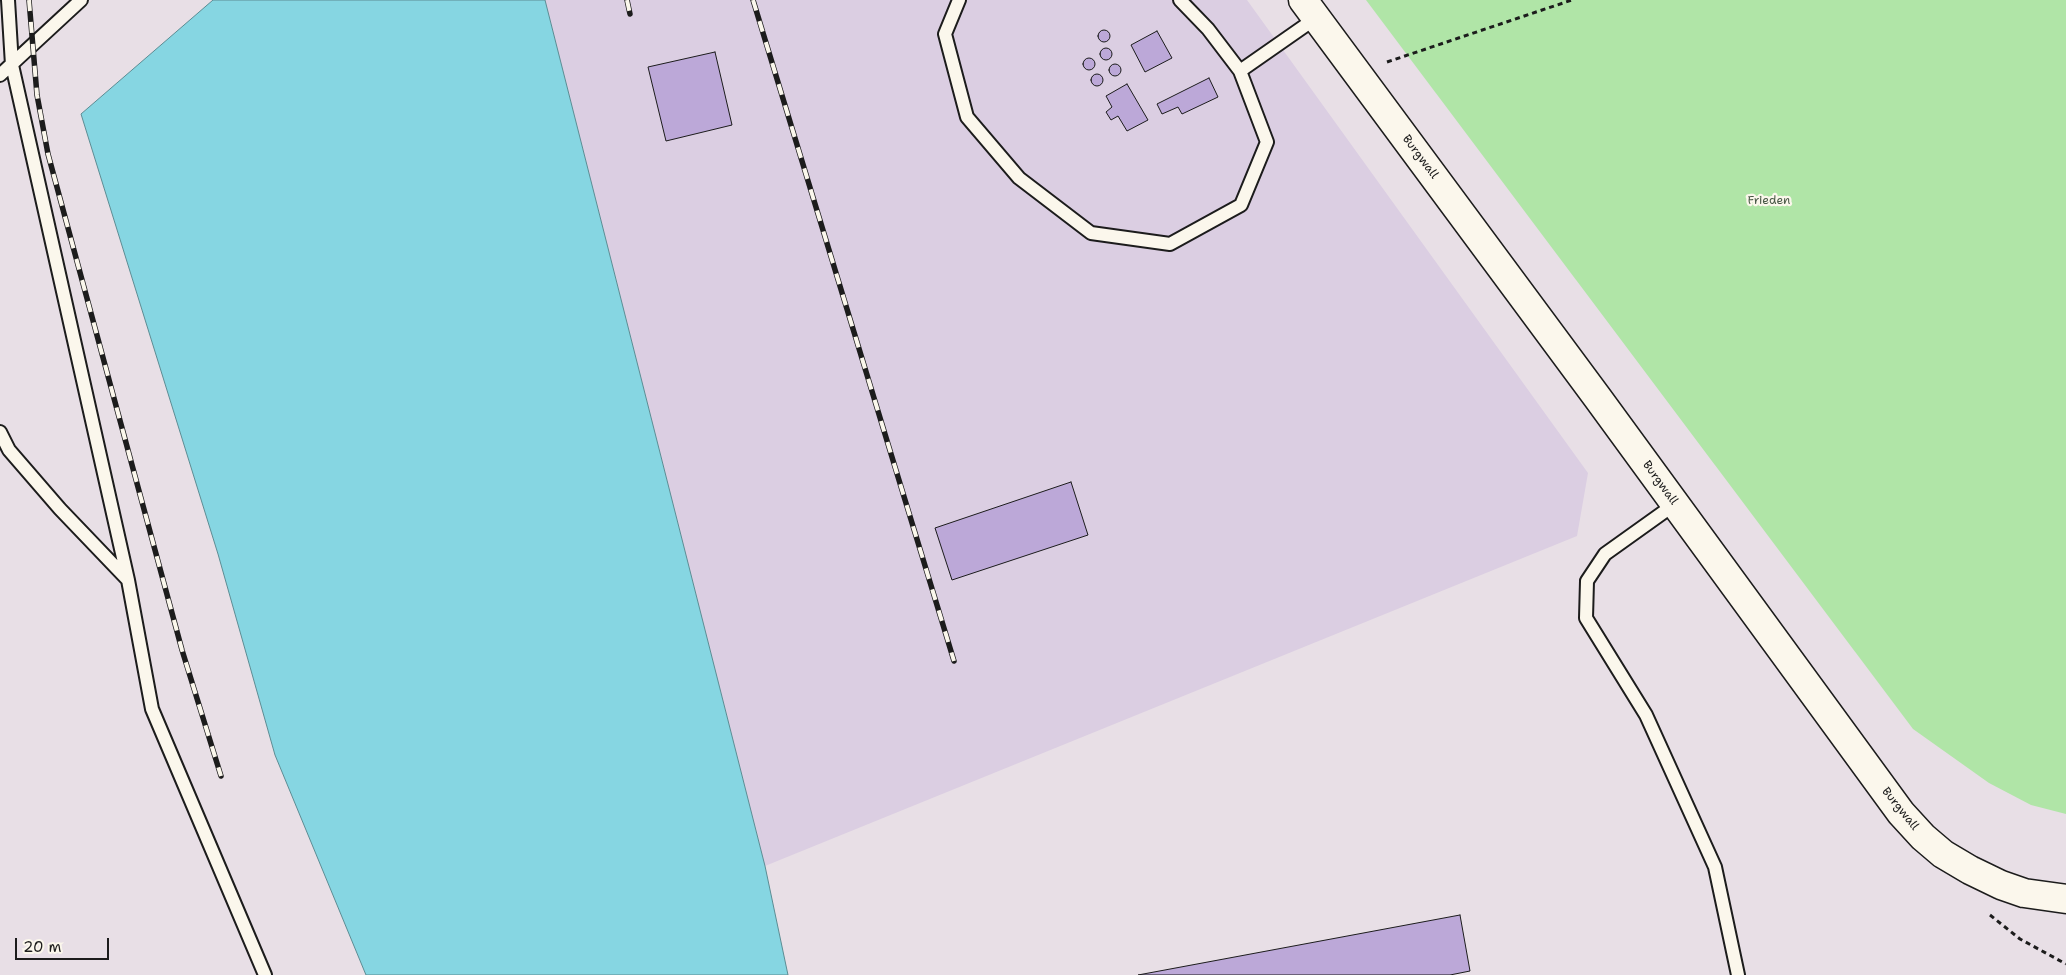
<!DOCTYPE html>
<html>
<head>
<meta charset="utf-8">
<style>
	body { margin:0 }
	#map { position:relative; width:2066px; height:975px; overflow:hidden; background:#e8dfe6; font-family:"Shantell Sans",sans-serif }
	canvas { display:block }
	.scale { position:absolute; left:15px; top:938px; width:94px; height:22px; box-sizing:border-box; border:2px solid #1c1c1c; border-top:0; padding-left:6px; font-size:15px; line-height:18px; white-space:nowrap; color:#1c1c1c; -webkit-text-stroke:4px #fbf7ec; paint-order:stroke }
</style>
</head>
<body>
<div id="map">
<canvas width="2066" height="975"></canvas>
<div class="scale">20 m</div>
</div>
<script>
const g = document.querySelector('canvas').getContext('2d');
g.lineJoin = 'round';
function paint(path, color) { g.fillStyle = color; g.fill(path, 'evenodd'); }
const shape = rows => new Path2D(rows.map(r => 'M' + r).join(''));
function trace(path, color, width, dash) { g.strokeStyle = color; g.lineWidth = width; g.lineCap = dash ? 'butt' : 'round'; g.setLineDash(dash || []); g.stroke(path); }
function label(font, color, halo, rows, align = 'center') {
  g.font = font + ' "Shantell Sans",sans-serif'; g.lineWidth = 4.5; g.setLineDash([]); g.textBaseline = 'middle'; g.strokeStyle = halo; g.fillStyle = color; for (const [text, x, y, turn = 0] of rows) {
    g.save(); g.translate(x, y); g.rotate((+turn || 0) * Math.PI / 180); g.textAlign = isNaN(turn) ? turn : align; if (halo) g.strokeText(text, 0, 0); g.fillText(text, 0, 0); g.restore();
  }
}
const built = shape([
	[545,0,1247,0,1588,473,1577,536,765,866]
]);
const green = shape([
	[1366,0,2066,0,2066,814,2031,805,1989,783,1913,729]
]);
const water = shape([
	[213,0,545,0,765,866,788,975,366,975,275,755,218,554,81,114,213,0]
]);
const building = shape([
	'1098 36a6 6 0 1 1 12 0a6 6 0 1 1-12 0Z',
	[1157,31,1172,58,1145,72,1131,45,1157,31],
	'1100 54a6 6 0 1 1 12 0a6 6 0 1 1-12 0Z',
	[715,52,732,125,666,141,648,67,715,52],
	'1083 64a6 6 0 1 1 12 0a6 6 0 1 1-12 0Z',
	'1109 70a6 6 0 1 1 12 0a6 6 0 1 1-12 0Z',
	'1091 80a6 6 0 1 1 12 0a6 6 0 1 1-12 0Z',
	[1209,78,1218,97,1182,114,1178,107,1162,114,1157,104,1209,78],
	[1127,84,1148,120,1127,131,1118,116,1111,120,1106,112,1112,107,1106,96,1127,84],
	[1071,482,1088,535,952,580,935,528,1071,482],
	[1460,915,1470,971,1450,975,1138,975,1460,915]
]);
const path = shape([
	[1387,62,1572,0],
	[1990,915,2020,939,2066,964]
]);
const lane = shape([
	[8,0,12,65,128,580,152,709,265,975],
	[959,0,945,34,967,117,1019,178,1091,233,1170,244,1241,205,1267,142,1240,71,1208,29,1180,0],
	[1240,71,1316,18],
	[0,75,81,0],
	[0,432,9,450,60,509,128,580],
	[1675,504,1605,554,1587,581,1586,618,1646,715,1715,867,1738,975]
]);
const secondary = shape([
	[1303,0,1597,397,1901,813,1923,837,1943,854,1970,870,2001,885,2024,893,2066,899]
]);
const rail = shape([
	[29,0,37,95,48,154,182,650,221,776],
	[627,0,630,14],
	[753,0,954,661]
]);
const streetNames = [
	["Burgwall",1420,157,53],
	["Burgwall",1660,483,54],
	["Burgwall",1900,809,51]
];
const parkNames = [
	["Frieden",1769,201]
];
paint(built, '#dbcee2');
paint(green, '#b0e5a7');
paint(water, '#86d6e2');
trace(water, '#5c8c93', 1);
paint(building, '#bca8d8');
trace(building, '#1c1c1c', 1);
trace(lane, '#1c1c1c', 16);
trace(secondary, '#1c1c1c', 31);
trace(path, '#1c1c1c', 3, [5, 4]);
trace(lane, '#fbf7ec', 12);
trace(secondary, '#fbf7ec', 28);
trace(rail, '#1c1c1c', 5.5);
trace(rail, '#fbf7ec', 4, [11]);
label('12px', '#1c1c1c', '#fbf7ec', streetNames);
label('12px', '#485846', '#fbf7ec', parkNames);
</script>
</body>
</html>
